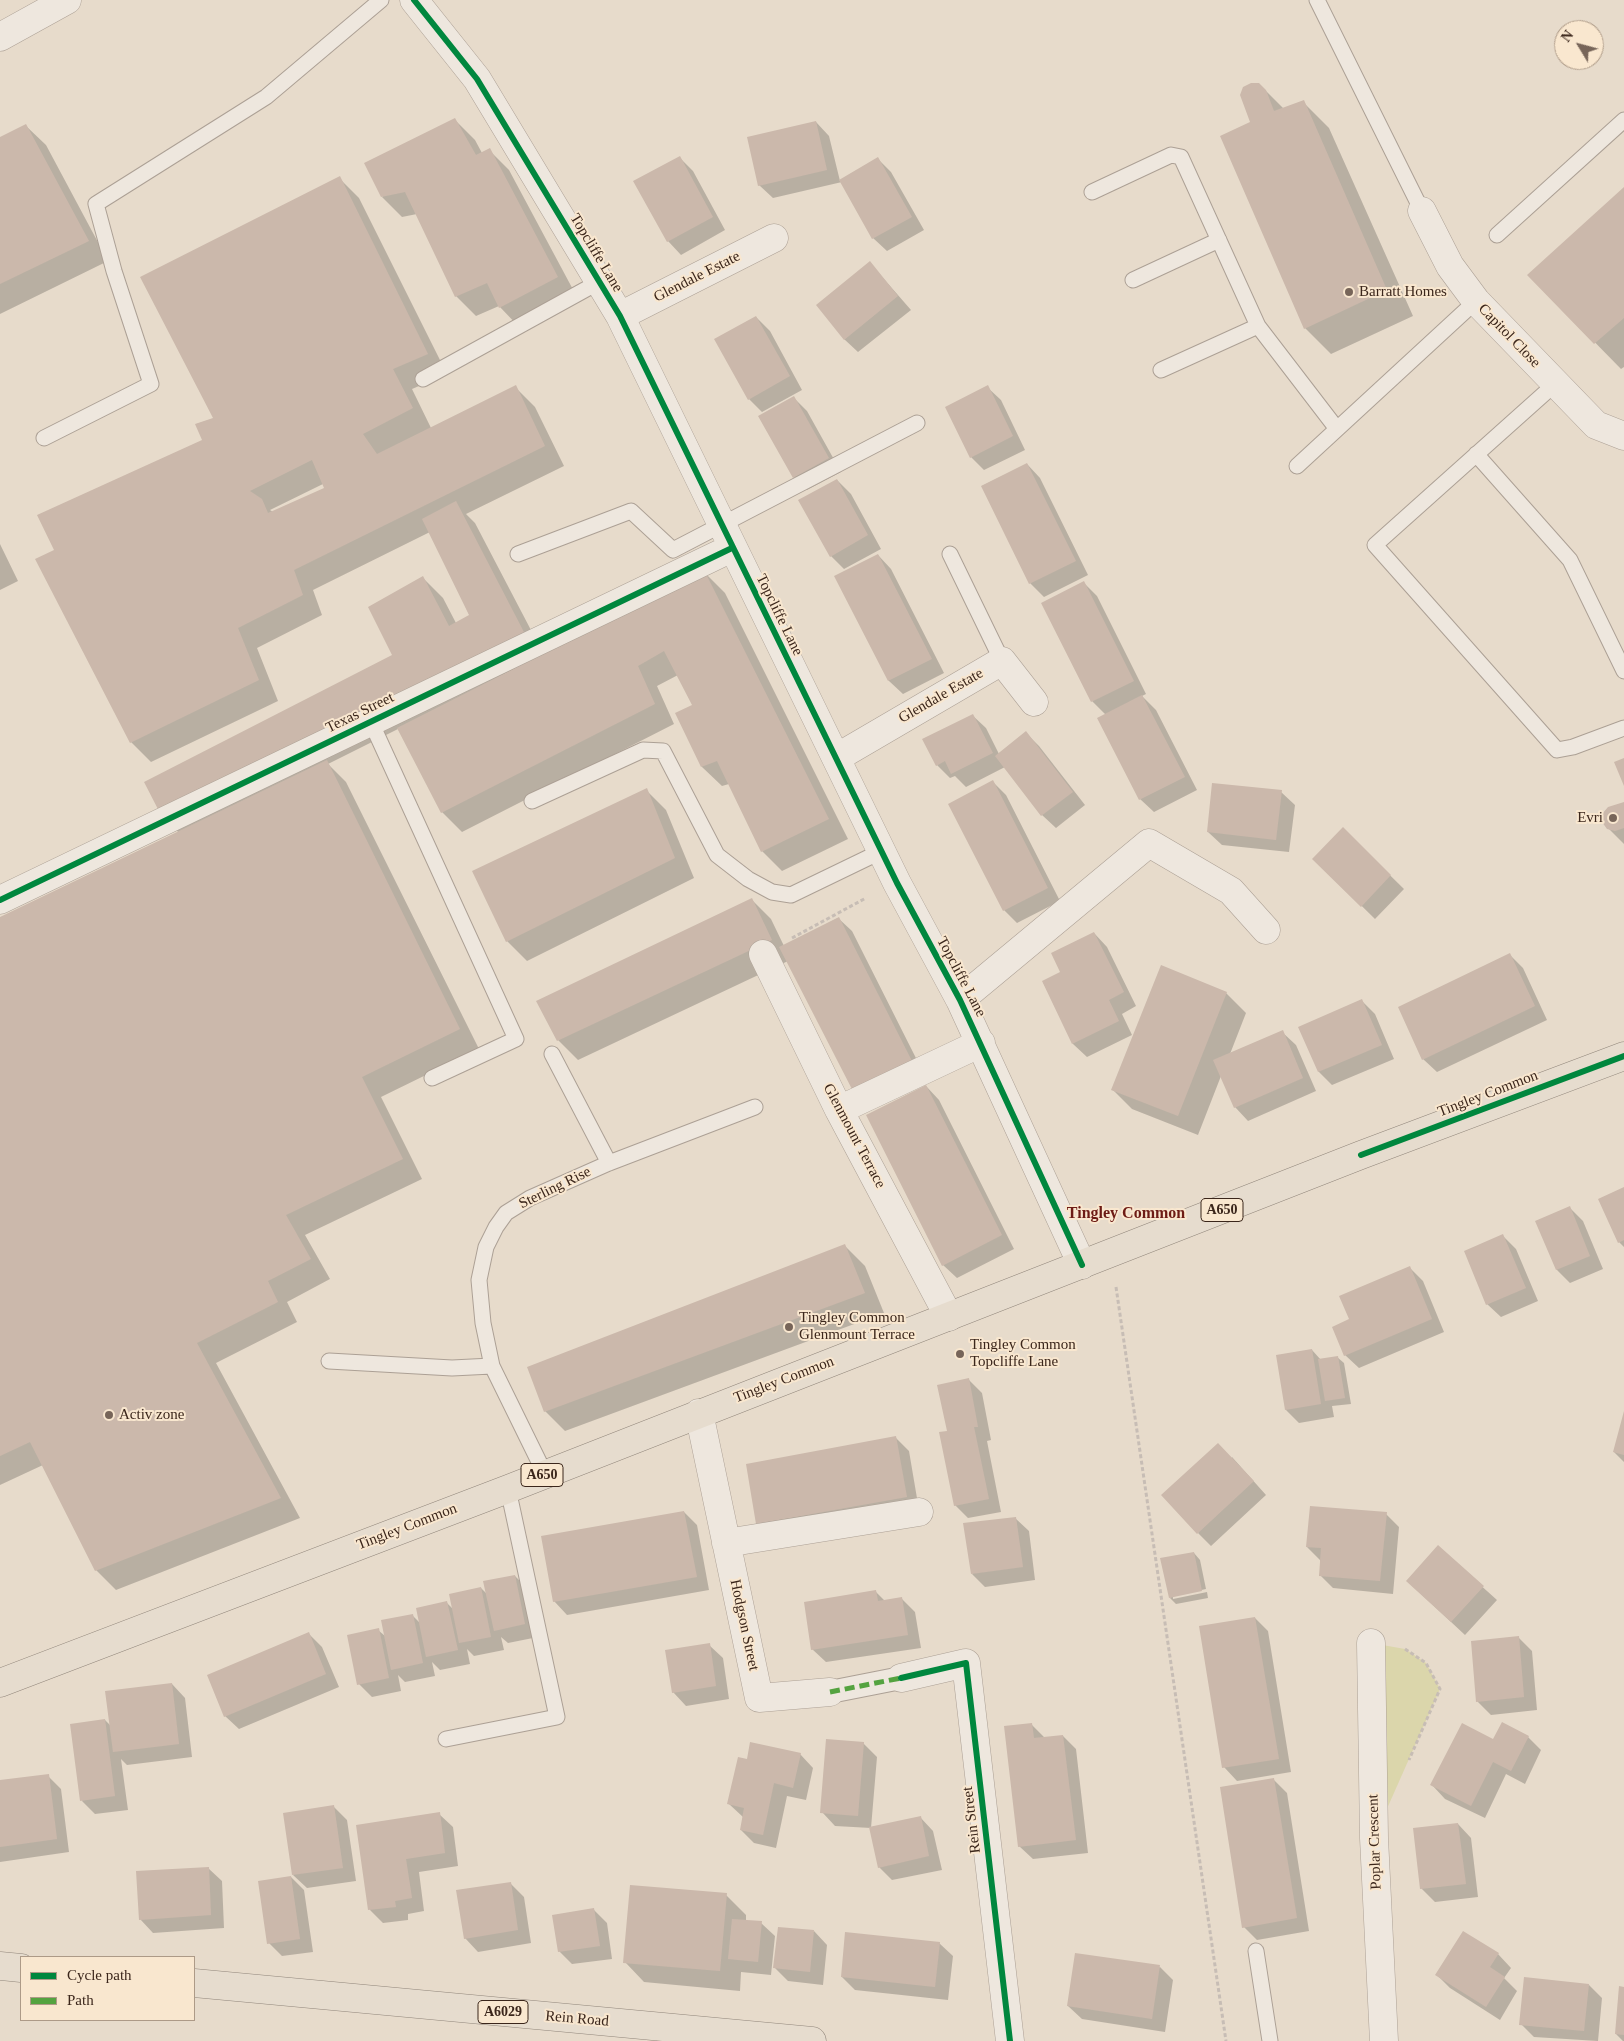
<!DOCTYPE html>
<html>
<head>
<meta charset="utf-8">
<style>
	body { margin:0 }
	#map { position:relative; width:1624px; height:2041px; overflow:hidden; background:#e7dbcb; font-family:"Times New Roman",serif }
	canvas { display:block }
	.legend { position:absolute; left:20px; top:1956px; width:175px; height:65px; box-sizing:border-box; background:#f9e7cf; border:1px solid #ad9a87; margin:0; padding:6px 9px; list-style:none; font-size:15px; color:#3b261b }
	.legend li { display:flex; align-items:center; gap:10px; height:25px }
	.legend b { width:25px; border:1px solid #ad9a87 }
	.north { position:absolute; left:1554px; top:20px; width:50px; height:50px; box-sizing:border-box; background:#f9e7cf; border:1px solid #ad9a87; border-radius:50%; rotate:307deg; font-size:14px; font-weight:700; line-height:20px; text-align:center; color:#3b261b }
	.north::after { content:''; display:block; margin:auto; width:18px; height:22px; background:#776559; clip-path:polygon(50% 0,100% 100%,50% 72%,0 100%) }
</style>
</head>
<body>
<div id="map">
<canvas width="1624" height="2041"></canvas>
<ul class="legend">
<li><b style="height:6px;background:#00873e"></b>Cycle path</li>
<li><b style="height:6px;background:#54a340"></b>Path</li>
</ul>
<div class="north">N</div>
</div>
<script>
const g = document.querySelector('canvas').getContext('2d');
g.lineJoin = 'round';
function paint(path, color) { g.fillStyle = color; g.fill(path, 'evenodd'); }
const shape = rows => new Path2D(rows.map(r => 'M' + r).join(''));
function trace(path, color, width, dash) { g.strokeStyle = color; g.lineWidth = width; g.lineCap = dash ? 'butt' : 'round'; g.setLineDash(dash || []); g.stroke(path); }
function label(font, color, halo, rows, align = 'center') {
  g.font = font + ' "Times New Roman",serif'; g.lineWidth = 4; g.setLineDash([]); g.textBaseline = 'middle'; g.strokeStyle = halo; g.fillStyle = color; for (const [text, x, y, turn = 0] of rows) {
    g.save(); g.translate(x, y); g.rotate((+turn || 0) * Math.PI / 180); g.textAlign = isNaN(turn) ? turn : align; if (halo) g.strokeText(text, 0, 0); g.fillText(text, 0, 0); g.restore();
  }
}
const green = shape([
	[1371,1643,1405,1649,1426,1663,1440,1689,1374,1838]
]);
const shadow = shape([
	[1259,84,1284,109,1303,102,1329,128,1413,316,1331,354,1305,328,1251,123],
	[455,120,475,140,482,153,489,150,509,170,577,297,520,328,499,306,476,316,456,296,417,214,402,217,382,197],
	[816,122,829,136,840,181,878,159,891,172,924,230,887,251,873,238,842,182,773,198,759,185],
	[26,126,46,145,108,261,0,314,0,138],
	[679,157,693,171,725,230,681,255,668,241],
	[339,178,359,198,447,374,412,389,431,428,515,387,535,407,564,466,466,514,475,523,544,655,705,573,725,593,848,839,782,871,762,851,729,784,722,786,702,767,694,705,678,675,657,686,674,724,462,832,442,812,398,729,328,764,346,782,479,1049,381,1097,422,1179,305,1235,330,1279,287,1302,297,1322,216,1363,300,1518,116,1590,96,1570,43,1465,0,1485,0,919,179,833,163,816,393,655,423,578,443,598,456,623,470,616,430,532,313,590,322,615,257,648,278,701,151,762,131,742,56,550,204,440],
	[323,484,326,489,273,512,270,510],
	[1624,189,1624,367,1621,369,1529,275],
	[870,263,911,310,858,352,844,339],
	[756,317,770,331,802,390,762,412,749,399],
	[987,387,1001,400,1025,450,984,470,971,457],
	[794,398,807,411,841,472,807,490,794,477],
	[1027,464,1040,478,1088,575,1044,597,1030,583,982,486],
	[837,480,851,494,881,549,844,569,831,556],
	[0,544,18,581,0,590],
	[878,555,891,569,944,673,903,694,889,681,836,576],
	[1084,583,1097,596,1146,694,1142,696,1156,710,1197,790,1154,812,1140,799,1106,715,1092,701],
	[972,715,986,728,999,754,1026,733,1039,746,1085,805,1056,828,1042,815,1005,767,966,787,955,776,950,778,937,765],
	[993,782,1006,795,1060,901,1017,923,1004,910],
	[646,790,666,810,694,878,527,961,507,941],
	[1281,792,1295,805,1289,852,1222,845,1208,832],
	[1624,803,1624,844,1608,828],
	[1343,829,1404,889,1375,919,1314,859],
	[751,899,771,919,784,946,838,918,852,931,927,1080,788,961,578,1060,558,1040],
	[1094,933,1107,947,1136,1006,1122,1014,1132,1035,1087,1057,1073,1044,1043,982,1062,972],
	[1510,955,1523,968,1547,1020,1437,1072,1423,1059],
	[1226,993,1246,1013,1230,1054,1282,1032,1296,1045,1316,1091,1248,1121,1235,1107,1221,1076,1198,1135,1132,1109,1112,1089],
	[1362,1001,1375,1014,1394,1059,1332,1085,1319,1072,1300,1027],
	[926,1086,939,1100,1014,1249,957,1278,943,1265],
	[1624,1189,1624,1247,1619,1242],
	[1570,1208,1583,1221,1603,1269,1570,1283,1557,1270,1537,1221],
	[1503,1236,1516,1249,1538,1301,1501,1317,1487,1304],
	[845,1246,865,1266,884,1313,565,1431,545,1411],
	[1410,1268,1423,1281,1444,1332,1359,1368,1345,1355,1350,1320],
	[1312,1350,1321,1360,1337,1357,1344,1363,1351,1404,1332,1406,1334,1417,1299,1423,1286,1410,1278,1356],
	[969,1380,982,1393,991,1440,987,1441,1001,1512,968,1518,955,1505,948,1432],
	[1624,1414,1624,1462,1614,1452],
	[896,1438,909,1451,919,1510,771,1537,758,1524],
	[1232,1457,1266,1495,1211,1546,1198,1533],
	[684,1512,697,1525,709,1590,567,1615,554,1601],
	[1386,1514,1399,1527,1393,1594,1333,1588,1320,1575,1320,1560,1307,1547],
	[1015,1518,1029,1531,1035,1580,985,1587,972,1574],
	[1438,1547,1497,1600,1465,1635,1407,1581],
	[1194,1553,1200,1560,1206,1589,1173,1596,1173,1599,1207,1592,1208,1598,1176,1604,1170,1598],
	[515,1576,528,1589,538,1637,508,1643,501,1637,504,1650,474,1656,467,1649,470,1664,440,1670,432,1662,435,1676,405,1682,398,1675,401,1691,372,1697,359,1684,378,1630,385,1636,412,1615,420,1623,447,1603,453,1609,481,1588,488,1595],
	[876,1592,885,1601,902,1599,915,1612,921,1648,826,1662,812,1649],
	[1255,1618,1268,1631,1291,1772,1237,1781,1224,1767],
	[309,1634,322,1647,339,1687,239,1729,225,1716],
	[1519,1638,1532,1651,1537,1710,1491,1715,1477,1701],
	[709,1645,723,1658,729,1699,686,1706,673,1692],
	[172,1684,185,1698,192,1757,127,1765,121,1759,128,1810,95,1814,82,1801,105,1720,111,1726],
	[1032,1725,1045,1738,1063,1736,1076,1749,1088,1853,1033,1859,1019,1846],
	[1528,1737,1541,1750,1525,1784,1506,1774,1485,1818,1445,1799,1432,1785,1494,1741],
	[863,1743,877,1757,871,1828,920,1817,933,1831,942,1870,892,1880,879,1867,871,1828,835,1826,822,1812],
	[800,1754,813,1768,806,1800,787,1796,776,1848,754,1843,741,1830,743,1817,729,1804,748,1760],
	[48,1776,61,1789,69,1852,0,1862,0,1782],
	[1273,1779,1287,1793,1309,1931,1257,1940,1244,1927],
	[333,1806,347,1820,356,1881,307,1888,293,1875],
	[439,1814,453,1827,458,1866,419,1872,424,1911,408,1914,408,1920,383,1923,370,1910,357,1826],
	[1458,1824,1471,1838,1478,1897,1435,1902,1421,1888],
	[208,1868,222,1881,224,1928,153,1933,140,1919],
	[291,1877,304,1890,313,1952,282,1956,269,1943],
	[511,1884,524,1897,531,1943,478,1952,465,1938],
	[726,1895,746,1915,746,1921,761,1923,775,1936,771,1975,741,1972,740,1991,644,1982,625,1962],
	[594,1910,607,1923,612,1959,572,1964,559,1951],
	[814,1931,827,1945,823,1985,788,1981,775,1968],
	[939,1943,953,1956,948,2000,855,1990,842,1977],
	[1498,1954,1511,1968,1504,1978,1517,1991,1500,2020,1450,1988,1437,1975],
	[1160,1967,1173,1980,1165,2032,1082,2019,1068,2006],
	[1589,1985,1602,1998,1598,2041,1534,2037,1521,2024],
	[1624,1988,1624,2041,1623,2041,1616,2034]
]);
const building = shape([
	[1251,83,1259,83,1266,90,1274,111,1304,100,1387,290,1304,329,1220,136,1250,122,1240,95,1243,87],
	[455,118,476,155,490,148,558,277,499,308,487,283,455,297,405,192,381,197,364,163],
	[816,121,827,170,758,186,747,137],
	[26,124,89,241,0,284,0,137],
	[680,156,713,217,667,242,633,181],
	[878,157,912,217,872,239,839,180],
	[340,176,428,354,393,369,413,408,363,434,377,454,516,385,545,446,294,570,303,595,238,628,259,680,130,743,35,559,54,550,37,515,202,440,195,424,213,418,140,277],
	[312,460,324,488,268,513,262,499,250,491],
	[1624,187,1624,318,1594,344,1527,275],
	[870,261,898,296,844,340,816,305],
	[756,316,790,376,748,400,714,339],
	[988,385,1013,436,970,458,945,407],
	[794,396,829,458,793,478,758,416],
	[1027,463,1076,561,1029,584,981,486],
	[837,479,868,535,830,557,798,500],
	[456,501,526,636,162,817,144,782,392,655,368,607,423,576,449,626,469,615,422,519],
	[878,554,932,659,888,681,834,576],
	[705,572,829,819,761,852,717,761,701,767,675,713,692,705,664,651,638,666,655,704,441,813,397,728],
	[1084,581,1134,681,1091,702,1041,603],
	[1142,695,1185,777,1139,800,1097,718],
	[973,714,993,753,951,774,945,761,936,766,922,739],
	[1026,731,1073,792,1041,816,995,756],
	[1624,758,1624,786,1614,762],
	[327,760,460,1029,362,1077,403,1159,286,1215,311,1259,268,1281,278,1302,197,1343,281,1498,95,1571,30,1442,0,1456,0,917],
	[993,780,1048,888,1003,911,948,804],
	[1212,783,1282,790,1276,840,1207,832],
	[647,788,675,858,506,942,472,871],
	[1624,802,1624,828,1615,831,1607,829,1602,822,1602,814,1608,807],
	[1343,827,1391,875,1361,907,1312,859],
	[752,898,772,940,557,1041,536,1001],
	[839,917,915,1067,856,1097,779,947],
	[1094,932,1124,992,1109,1000,1119,1021,1072,1044,1042,981,1060,972,1051,953],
	[1510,953,1535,1006,1422,1060,1398,1007],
	[1161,965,1227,992,1178,1116,1111,1090],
	[1362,999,1382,1045,1318,1072,1298,1027],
	[1283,1030,1303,1078,1234,1108,1213,1060],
	[926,1085,1002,1235,942,1266,866,1115],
	[1624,1187,1624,1240,1618,1243,1598,1199],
	[1570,1206,1590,1256,1556,1270,1535,1221],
	[1503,1234,1526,1288,1486,1305,1464,1251],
	[845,1244,865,1293,544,1412,527,1367],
	[1410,1266,1432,1319,1344,1356,1332,1327,1349,1319,1339,1296],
	[1312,1349,1321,1404,1285,1410,1276,1355],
	[1338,1356,1345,1398,1325,1401,1318,1359],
	[969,1378,978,1427,974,1427,989,1499,954,1506,939,1432,947,1431,937,1385],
	[1624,1411,1624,1455,1613,1452],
	[896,1436,907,1497,756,1524,746,1464],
	[1218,1443,1254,1481,1197,1534,1161,1495],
	[1310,1506,1387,1512,1380,1581,1319,1576,1321,1548,1306,1547],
	[684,1511,697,1577,553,1602,541,1536],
	[1016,1517,1023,1567,971,1574,963,1523],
	[1438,1545,1484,1586,1451,1622,1406,1581],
	[1194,1552,1202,1591,1169,1598,1160,1558],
	[515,1575,525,1624,494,1631,483,1581],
	[481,1587,491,1637,459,1643,449,1594],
	[876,1590,878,1601,902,1597,908,1635,811,1650,804,1602],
	[447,1601,458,1650,426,1657,416,1608],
	[413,1614,423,1663,391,1670,381,1620],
	[1255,1617,1279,1759,1222,1768,1199,1626],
	[379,1628,389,1678,357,1685,347,1635],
	[309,1632,326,1674,224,1717,207,1675],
	[1519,1636,1524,1697,1476,1702,1471,1641],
	[710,1643,716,1686,672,1693,665,1650],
	[172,1683,179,1744,113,1752,105,1691],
	[105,1719,115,1796,80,1801,70,1724],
	[1502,1722,1529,1736,1511,1771,1493,1762,1471,1806,1430,1785,1462,1723,1493,1739],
	[1032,1723,1034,1738,1063,1735,1076,1840,1018,1847,1004,1726],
	[826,1739,864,1742,858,1816,820,1813],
	[750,1742,801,1753,793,1788,774,1783,763,1835,740,1830,744,1808,727,1804,738,1757,747,1759],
	[49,1774,57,1839,0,1847,0,1780],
	[1274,1778,1297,1918,1242,1928,1220,1787],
	[334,1805,343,1868,292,1875,283,1813],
	[440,1812,445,1853,406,1859,412,1898,395,1901,396,1907,368,1910,356,1825],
	[921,1816,929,1856,878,1868,869,1827],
	[1458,1823,1466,1884,1420,1889,1413,1828],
	[209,1867,211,1915,139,1920,136,1871],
	[291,1876,300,1939,267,1944,258,1881],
	[511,1882,518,1930,464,1939,456,1890],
	[630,1885,727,1893,720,1971,623,1963],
	[594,1908,600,1946,558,1952,552,1915],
	[732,1919,762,1921,758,1962,728,1959],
	[778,1927,814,1930,810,1972,773,1968],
	[1463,1931,1499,1953,1490,1967,1505,1977,1486,2007,1435,1975],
	[845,1932,940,1942,935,1987,841,1977],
	[1075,1953,1160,1965,1152,2019,1067,2006],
	[1524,1977,1589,1984,1584,2031,1519,2025],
	[1619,1986,1624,1987,1624,2035,1615,2034]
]);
const path = shape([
	[792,938,866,898],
	[1116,1287,1226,2041],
	[1405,1649,1426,1663,1440,1689,1409,1760]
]);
const service = shape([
	[1317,0,1422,211],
	[1092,192,1171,155,1181,157,1258,326,1337,429],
	[1497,235,1624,120],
	[1133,280,1219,240],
	[1161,370,1258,326],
	[423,379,599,282],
	[1555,384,1375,545,1557,750,1573,747,1624,728],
	[44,438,151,384,114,271,96,204,266,97,381,0],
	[1476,454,1570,560,1624,671],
	[1297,466,1476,301],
	[518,554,631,511,673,550,917,423],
	[950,554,1002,661],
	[371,722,516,1039,432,1078],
	[532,801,643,750,663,751,717,855,748,879,772,892,791,895,882,851],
	[552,1054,609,1163],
	[329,1361,452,1368,492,1366],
	[545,1474,492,1366,483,1323,479,1280,486,1247,496,1227,506,1213,530,1198,609,1163,755,1107],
	[446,1739,557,1717,508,1489],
	[1256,1951,1270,2041]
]);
const pedestrian = shape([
	[830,1692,901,1678]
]);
const minor = shape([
	[414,0,477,79,620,316,897,883,960,1000,1082,1265],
	[0,37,67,0],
	[1422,211,1450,266,1476,301,1596,425,1624,436],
	[620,316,774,238],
	[836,758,1002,661,1034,702],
	[0,900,732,548],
	[763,954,839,1110,949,1317],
	[960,1000,1149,843,1231,891,1266,930],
	[839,1110,981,1043],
	[699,1413,759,1698,830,1692],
	[726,1543,919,1512],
	[1371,1643,1374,1838,1384,2041],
	[901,1678,966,1663,1010,2041]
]);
const primary = shape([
	[0,1683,508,1489,1361,1155,1624,1056],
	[0,1966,21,1968],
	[194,1983,812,2041]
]);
const quiet = shape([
	[830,1692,901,1678]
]);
const cycleway = shape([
	[414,0,477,79,620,316,897,883,960,1000,1082,1265],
	[0,900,732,548],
	[1361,1155,1624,1056],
	[901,1678,966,1663,1010,2041]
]);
const markers = [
	[1349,292,5,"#776559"],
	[1613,818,5,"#776559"],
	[789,1327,5,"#776559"],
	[960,1354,5,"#776559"],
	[109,1415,5,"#776559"]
];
const shields = [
	[1222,1210,42],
	[542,1475,42],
	[503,2012,50]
];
const shieldNames = [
	["A650",1222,1210],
	["A650",542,1475],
	["A6029",503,2012]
];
const streetNames = [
	["Topcliffe Lane",596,253,59],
	["Glendale Estate",697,277,-27],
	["Capitol Close",1509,336,46],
	["Topcliffe Lane",779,615,64],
	["Glendale Estate",941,696,-30],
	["Texas Street",360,713,-26],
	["Topcliffe Lane",961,977,62],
	["Tingley Common",1488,1094,-21],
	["Glenmount Terrace",854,1136,62],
	["Sterling Rise",555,1188,-26],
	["Tingley Common",784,1380,-21],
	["Tingley Common",407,1527,-21],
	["Hodgson Street",744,1625,78],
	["Rein Street",972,1820,-97],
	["Poplar Crescent",1375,1842,-92],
	["Rein Road",577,2019,5]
];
const poiNames = [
	["Barratt Homes",1359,292],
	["Evri",1603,818,"right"],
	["Tingley Common",799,1318],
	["Glenmount Terrace",799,1335],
	["Tingley Common",970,1345],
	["Topcliffe Lane",970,1362],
	["Activ zone",119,1415]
];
const neighbourhoodNames = [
	["Tingley Common",1126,1214]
];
paint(green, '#dbd6ab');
paint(shadow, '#0003');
paint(building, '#cbb8ab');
trace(service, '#aca095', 17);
trace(pedestrian, '#aca095', 24);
trace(minor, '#aca095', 29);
trace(primary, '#91867b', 29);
trace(path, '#c7bdb5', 3, [4, 2.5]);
trace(service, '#eee7de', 15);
trace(pedestrian, '#eee7de', 22);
trace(minor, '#eee7de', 28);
trace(primary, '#e6dcce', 28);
trace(quiet, '#54a340', 5, [10, 5]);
trace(cycleway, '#00873e', 6);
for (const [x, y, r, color] of markers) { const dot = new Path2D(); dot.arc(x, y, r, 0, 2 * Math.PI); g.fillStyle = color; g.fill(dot); trace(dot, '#f9e7cf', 2); }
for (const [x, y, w] of shields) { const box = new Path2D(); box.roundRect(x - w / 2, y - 11.5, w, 23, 4); g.fillStyle = '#f9e7cf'; g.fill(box); trace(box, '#3b261b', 1); }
label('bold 14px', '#3b261b', null, shieldNames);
label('15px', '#3b261b', '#f9e7cf', streetNames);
label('15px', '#3b261b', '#f9e7cf', poiNames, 'left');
label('bold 16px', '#6d1b15', '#f9e7cf', neighbourhoodNames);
</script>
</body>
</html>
